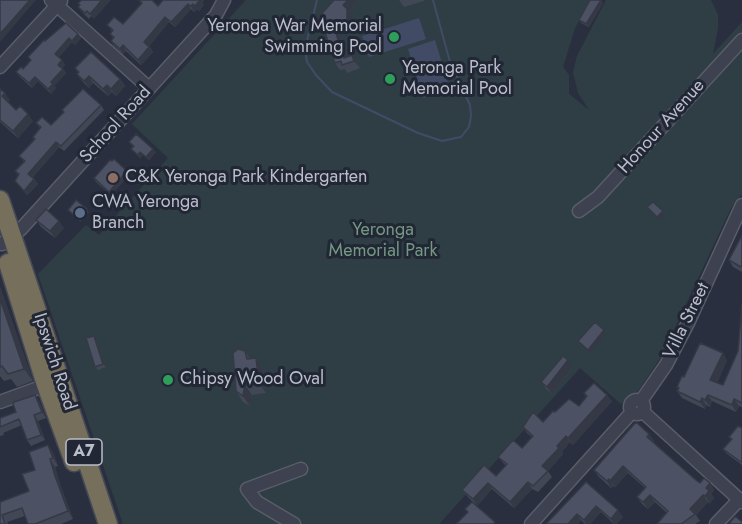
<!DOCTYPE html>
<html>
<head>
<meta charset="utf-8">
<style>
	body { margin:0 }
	canvas { display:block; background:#2a2f3f }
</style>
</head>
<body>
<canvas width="742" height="524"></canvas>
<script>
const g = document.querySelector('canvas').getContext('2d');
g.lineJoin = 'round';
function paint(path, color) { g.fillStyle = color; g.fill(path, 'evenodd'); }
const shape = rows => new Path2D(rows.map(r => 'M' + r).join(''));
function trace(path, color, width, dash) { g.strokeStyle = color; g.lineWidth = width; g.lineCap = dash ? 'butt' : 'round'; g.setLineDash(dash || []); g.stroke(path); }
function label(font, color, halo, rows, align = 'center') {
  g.font = font + ' Jost,sans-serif'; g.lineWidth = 6; g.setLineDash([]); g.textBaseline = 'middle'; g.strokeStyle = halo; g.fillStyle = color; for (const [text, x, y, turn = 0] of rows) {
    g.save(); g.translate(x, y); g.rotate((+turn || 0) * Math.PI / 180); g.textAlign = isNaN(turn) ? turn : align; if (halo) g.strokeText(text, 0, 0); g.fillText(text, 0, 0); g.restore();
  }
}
const green = shape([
	[246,0,591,0,575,28,563,67,569,75,569,94,589,110,578,93,573,72,577,56,606,0,711,0,718,15,718,28,713,54,742,22,742,194,731,208,661,357,638,391,621,404,580,368,439,524,123,524,38,274,86,225,99,235,168,158,132,124]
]);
const water = shape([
	[419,18,426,39,369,57,362,36],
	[435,40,450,90,423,98,408,49]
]);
const stream = shape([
	[317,0,305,49,307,62,316,75,332,92,418,133,442,141,461,137,469,127,471,116,470,105,450,62,433,0]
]);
const minor = shape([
	[51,0,149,88],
	[0,67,61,1],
	[579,211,598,197,742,40],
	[2,244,21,229,41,207,216,15,224,0],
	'630 407a7 7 0 1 1 14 0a7 7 0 1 1-14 0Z',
	[641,401,666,365,688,323,742,205],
	[0,402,52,383],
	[642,411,742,502],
	[294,524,257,502,247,489,301,469],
	[531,524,632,412],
	[716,524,739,500]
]);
const highway = shape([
	[0,200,108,524],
	[8,263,46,385,74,462]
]);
const wall = shape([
	[82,0,94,19,91,16,89,19,82,12,78,7],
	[139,0,158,6,204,1,202,3,204,5,199,11,197,9,194,12,191,9,175,27,169,22,149,46,153,52,141,65,126,51,123,54,114,46,111,41,113,38,110,34,112,31,107,25,123,24,141,4],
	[334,0,359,0,349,12,352,16,352,29,339,34,346,57,352,55,357,62,360,68,347,73,345,69,340,70,335,63,324,30,316,20],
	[399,0,424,0,424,1,404,7],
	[601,0,603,3,589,27,581,23,579,20],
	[81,38,75,45,72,42,59,57,65,65,62,68,66,73,54,86,56,88,51,94,38,81,32,88,19,76,16,72,23,69,31,60,28,57,45,41],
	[75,68,120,79,125,86,116,96,112,92,108,96,93,83,89,88,82,81,77,74,78,73],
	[0,89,10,100,8,102,16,110,33,121,18,138,0,122],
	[101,105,104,110,64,151,59,147,33,177,38,184,27,195,15,181,18,175,15,171,24,162,19,156,34,140,33,137,40,128,36,123,51,125],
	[129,142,156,152,149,160,143,155,140,158,131,149,133,147],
	[130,174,111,195,96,182,94,178],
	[36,220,64,228,55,238,41,227],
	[742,235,742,272,733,267,729,260],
	[0,287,33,381,17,387,11,379,4,381,0,376],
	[742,304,742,407,739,406,736,412,712,401,710,407,706,405,705,409,682,398,677,391,678,389,677,387,684,377,727,360,717,383,723,385,738,351],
	[94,336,96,339,106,367,98,370,95,367],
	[245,351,250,359,263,369,266,393,252,395,250,406,243,402,236,391],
	[573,367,552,394,546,389,541,382],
	[584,393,612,401,573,445,570,442,562,452,563,454,548,471,552,477,538,492,532,489,514,508,492,489,477,506,467,496,462,490,496,476,506,466,498,457,522,448,532,437,527,433,523,427,543,422,555,412,579,406,586,397],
	[39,401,46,418,38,421,45,440,31,446,27,440,22,425,3,433,4,435,0,436,0,418,16,412],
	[742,428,742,465,726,453,723,449,731,440,729,437],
	[649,434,654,441,653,443,697,481,700,483,710,483,714,490,711,494,714,498,710,503,708,502,696,515,700,521,695,524,657,524,667,513,655,502,648,509,642,504,637,497,645,488,628,473,615,487,613,486,611,488,599,477,594,470],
	[48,445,53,453,58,466,55,467,60,484,73,519,61,524,28,524,25,516,7,522,8,524,0,524,0,502,29,491,35,470],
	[586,482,623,517,616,524,614,524,601,512,590,524,585,524,581,520,578,524,546,524]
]);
const shadedWall = shape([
	[30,0,36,0,0,42,0,34],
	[102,0,111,0,94,19,90,14],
	[199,0,203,0,204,1,202,3,204,5,199,11,195,6],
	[348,0,359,0,349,12,352,16,352,29,347,22,343,5],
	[601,0,603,3,589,27,586,24],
	[188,4,191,9,175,27,171,22],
	[193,4,197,9,194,12,191,6],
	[165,17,169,22,148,47,144,42],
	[334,27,339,34,349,65,344,58],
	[78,34,81,38,75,45,72,41],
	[69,38,72,42,58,58,55,54],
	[123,45,126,51,123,54,120,49],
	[149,47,153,52,141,65,138,60],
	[352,55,357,62,360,68,354,61],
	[62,60,65,65,61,69,58,65],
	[63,69,66,73,54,86,56,88,51,94,48,89,51,82],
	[89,76,93,83,89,88,84,81],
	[35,77,38,81,32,88,29,83],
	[120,79,125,86,116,96,111,89],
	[107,85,112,92,108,96,103,89],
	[5,93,10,100,7,103,2,96],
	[28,114,33,121,18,138,13,131],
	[56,142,59,147,32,178,28,174],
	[153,149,156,152,149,160,146,157],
	[140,152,143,155,140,158,138,155],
	[127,171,130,174,111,195,109,192],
	[34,179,38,184,27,195,24,191],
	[87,209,89,212,80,222,78,219],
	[663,211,665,214,660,220,657,217],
	[59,221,64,228,55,238,50,231],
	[0,287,33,381,24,369,0,299],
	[604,330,606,333,590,354,588,350],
	[94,336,96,339,106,367,103,364],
	[723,353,727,360,715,387,710,380],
	[256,358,263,369,266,393,259,383],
	[568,360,573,367,552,394,547,387],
	[245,385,252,395,250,406,243,396],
	[35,395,39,401,46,418,42,412],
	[607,395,612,401,573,445,568,438],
	[708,395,712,401,710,407,705,400],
	[702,398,706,405,705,409,700,402],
	[734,399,739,406,736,412,732,405],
	[34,415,38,421,45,440,41,435],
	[649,434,654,441,651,444,647,437],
	[566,436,570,442,562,452,563,454,548,471,542,466,557,446],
	[48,445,53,453,58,466,53,458],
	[50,459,55,467,60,484,73,519,68,511,55,476],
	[623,466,628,473,615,487,610,481],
	[609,479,613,486,611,488,607,481],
	[528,482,532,489,514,508,510,502],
	[488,483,492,489,477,506,473,499],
	[710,483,714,490,711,494,714,498,710,503,705,496,706,488],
	[650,495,655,502,648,509,643,502],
	[703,495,708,502,696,515,690,509],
	[596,506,601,512,590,524,586,524,584,520],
	[618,510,623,517,616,524,614,524,611,519],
	[577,514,581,520,578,524,568,524]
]);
const building = shape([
	[0,0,30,0,0,34,0,0],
	[82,0,102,0,90,14,87,11,85,13,78,7,80,5,78,3,82,0],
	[139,0,152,0,158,6,163,0,200,0,195,6,193,4,191,6,188,4,171,22,165,17,144,42,149,47,138,60,123,45,120,49,111,41,114,37,110,34,113,30,107,25,114,17,123,24,142,3,139,0],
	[334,0,348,0,343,5,347,9,347,22,334,27,344,58,352,55,354,61,342,65,341,61,335,63,323,26,316,20,334,0],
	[590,0,601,0,586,24,579,20,590,0],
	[66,23,78,34,72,41,69,38,55,54,62,60,58,65,63,69,51,82,53,84,48,89,35,77,29,83,16,72,21,67,23,69,31,60,28,57,44,40,45,41,66,23],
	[91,52,120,79,111,89,107,85,103,89,89,76,84,81,77,74,79,72,75,68,91,52],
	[0,89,5,93,2,96,16,110,20,106,28,114,13,131,0,120,0,89],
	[83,89,101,105,61,146,56,142,28,174,34,179,24,191,15,181,19,174,15,171,25,161,19,156,35,139,33,137,41,127,36,123,42,117,51,125,64,112,62,110,83,89],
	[136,134,153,149,146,157,140,152,138,155,131,149,134,146,129,142,136,134],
	[114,159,127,171,109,192,94,178,110,160,112,161,114,159],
	[76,200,87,209,78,219,68,210,76,200],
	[653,202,663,211,657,217,647,207,653,202],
	[46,209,59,221,50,231,36,220,46,209],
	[742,235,742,265,741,267,729,260,742,235],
	[0,299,24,369,8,374,2,366,0,367,0,299],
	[742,304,742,403,734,399,732,405,708,395,705,400,702,398,700,402,677,391,679,388,677,387,682,376,684,377,700,343,723,353,710,380,723,385,738,351,742,304],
	[595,322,604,330,588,350,578,341,595,322],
	[94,336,103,364,95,367,86,338,94,336],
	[238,349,245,351,247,359,256,358,259,383,245,385,243,396,236,391,233,353,238,349],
	[563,356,568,360,547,387,541,382,563,356],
	[594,383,607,395,568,438,566,436,557,446,559,448,542,466,548,471,533,486,528,482,510,502,488,483,473,499,462,490,484,465,496,476,507,464,498,457,513,440,522,448,533,436,523,427,533,412,543,422,553,411,555,412,569,399,579,406,587,396,584,393,594,383],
	[35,395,42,412,34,415,41,435,27,440,19,419,0,427,0,418,16,412,13,404,14,402,35,395],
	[636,422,649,434,647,437,697,481,700,483,704,478,710,483,706,488,709,491,705,496,703,495,690,509,695,514,681,524,657,524,668,511,650,495,643,502,637,497,646,487,623,466,610,481,609,479,607,481,594,470,636,422],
	[738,426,742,428,742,461,741,462,723,449,732,439,729,437,738,426],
	[48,445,53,458,50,459,55,476,68,511,35,524,28,524,22,508,2,515,5,524,0,524,0,502,29,491,22,474,35,470,29,452,48,445],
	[586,482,618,510,611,519,596,506,584,520,577,514,568,524,546,524,586,482],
	[472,502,495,522,493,524,456,524,468,512,465,509,472,502],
	[735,516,742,522,742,524,729,524,735,516]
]);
const markers = [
	[394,37,6,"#2e9e5b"],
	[390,79,6,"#2e9e5b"],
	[113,178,6,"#8d6e63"],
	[80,213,6,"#5c6f8a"],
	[168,380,6,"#2e9e5b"]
];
const shields = [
	[84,452,36]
];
const shieldNames = [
	["A7",84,452]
];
const poiNames = [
	["Yeronga War Memorial",382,27,"right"],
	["Swimming Pool",382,48,"right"],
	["Yeronga Park",402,69],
	["Memorial Pool",402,90],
	["C&K Yeronga Park Kindergarten",125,178],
	["CWA Yeronga",92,203],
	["Branch",92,224],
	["Chipsy Wood Oval",180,380]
];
const streetNames = [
	["School Road",116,125,-48],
	["Honour Avenue",662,127,-48],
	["Villa Street",687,321,-64],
	["Ipswich Road",54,362,72]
];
const parkNames = [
	["Yeronga",383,231],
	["Memorial Park",383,252]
];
paint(green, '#2f3e44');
paint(water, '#424b66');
trace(stream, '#424b66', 2);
trace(minor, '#595d6a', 15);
trace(highway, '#464a57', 21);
trace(minor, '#3e4250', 12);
trace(highway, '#756f5c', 18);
paint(wall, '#414755');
paint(shadedWall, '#353945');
paint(building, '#4c5263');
trace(building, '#353945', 1.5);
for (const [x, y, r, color] of markers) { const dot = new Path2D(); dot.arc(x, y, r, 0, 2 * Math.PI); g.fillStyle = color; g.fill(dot); trace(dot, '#222735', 2); }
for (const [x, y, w] of shields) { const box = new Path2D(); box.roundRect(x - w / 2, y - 13, w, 26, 4.5); g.fillStyle = '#222735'; g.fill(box); trace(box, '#bbbeca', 1.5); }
label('bold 16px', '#bbbeca', null, shieldNames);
label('18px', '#bbbeca', '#222735', poiNames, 'left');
label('18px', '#bbbeca', '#222735', streetNames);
label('18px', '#759883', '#222735', parkNames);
</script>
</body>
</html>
